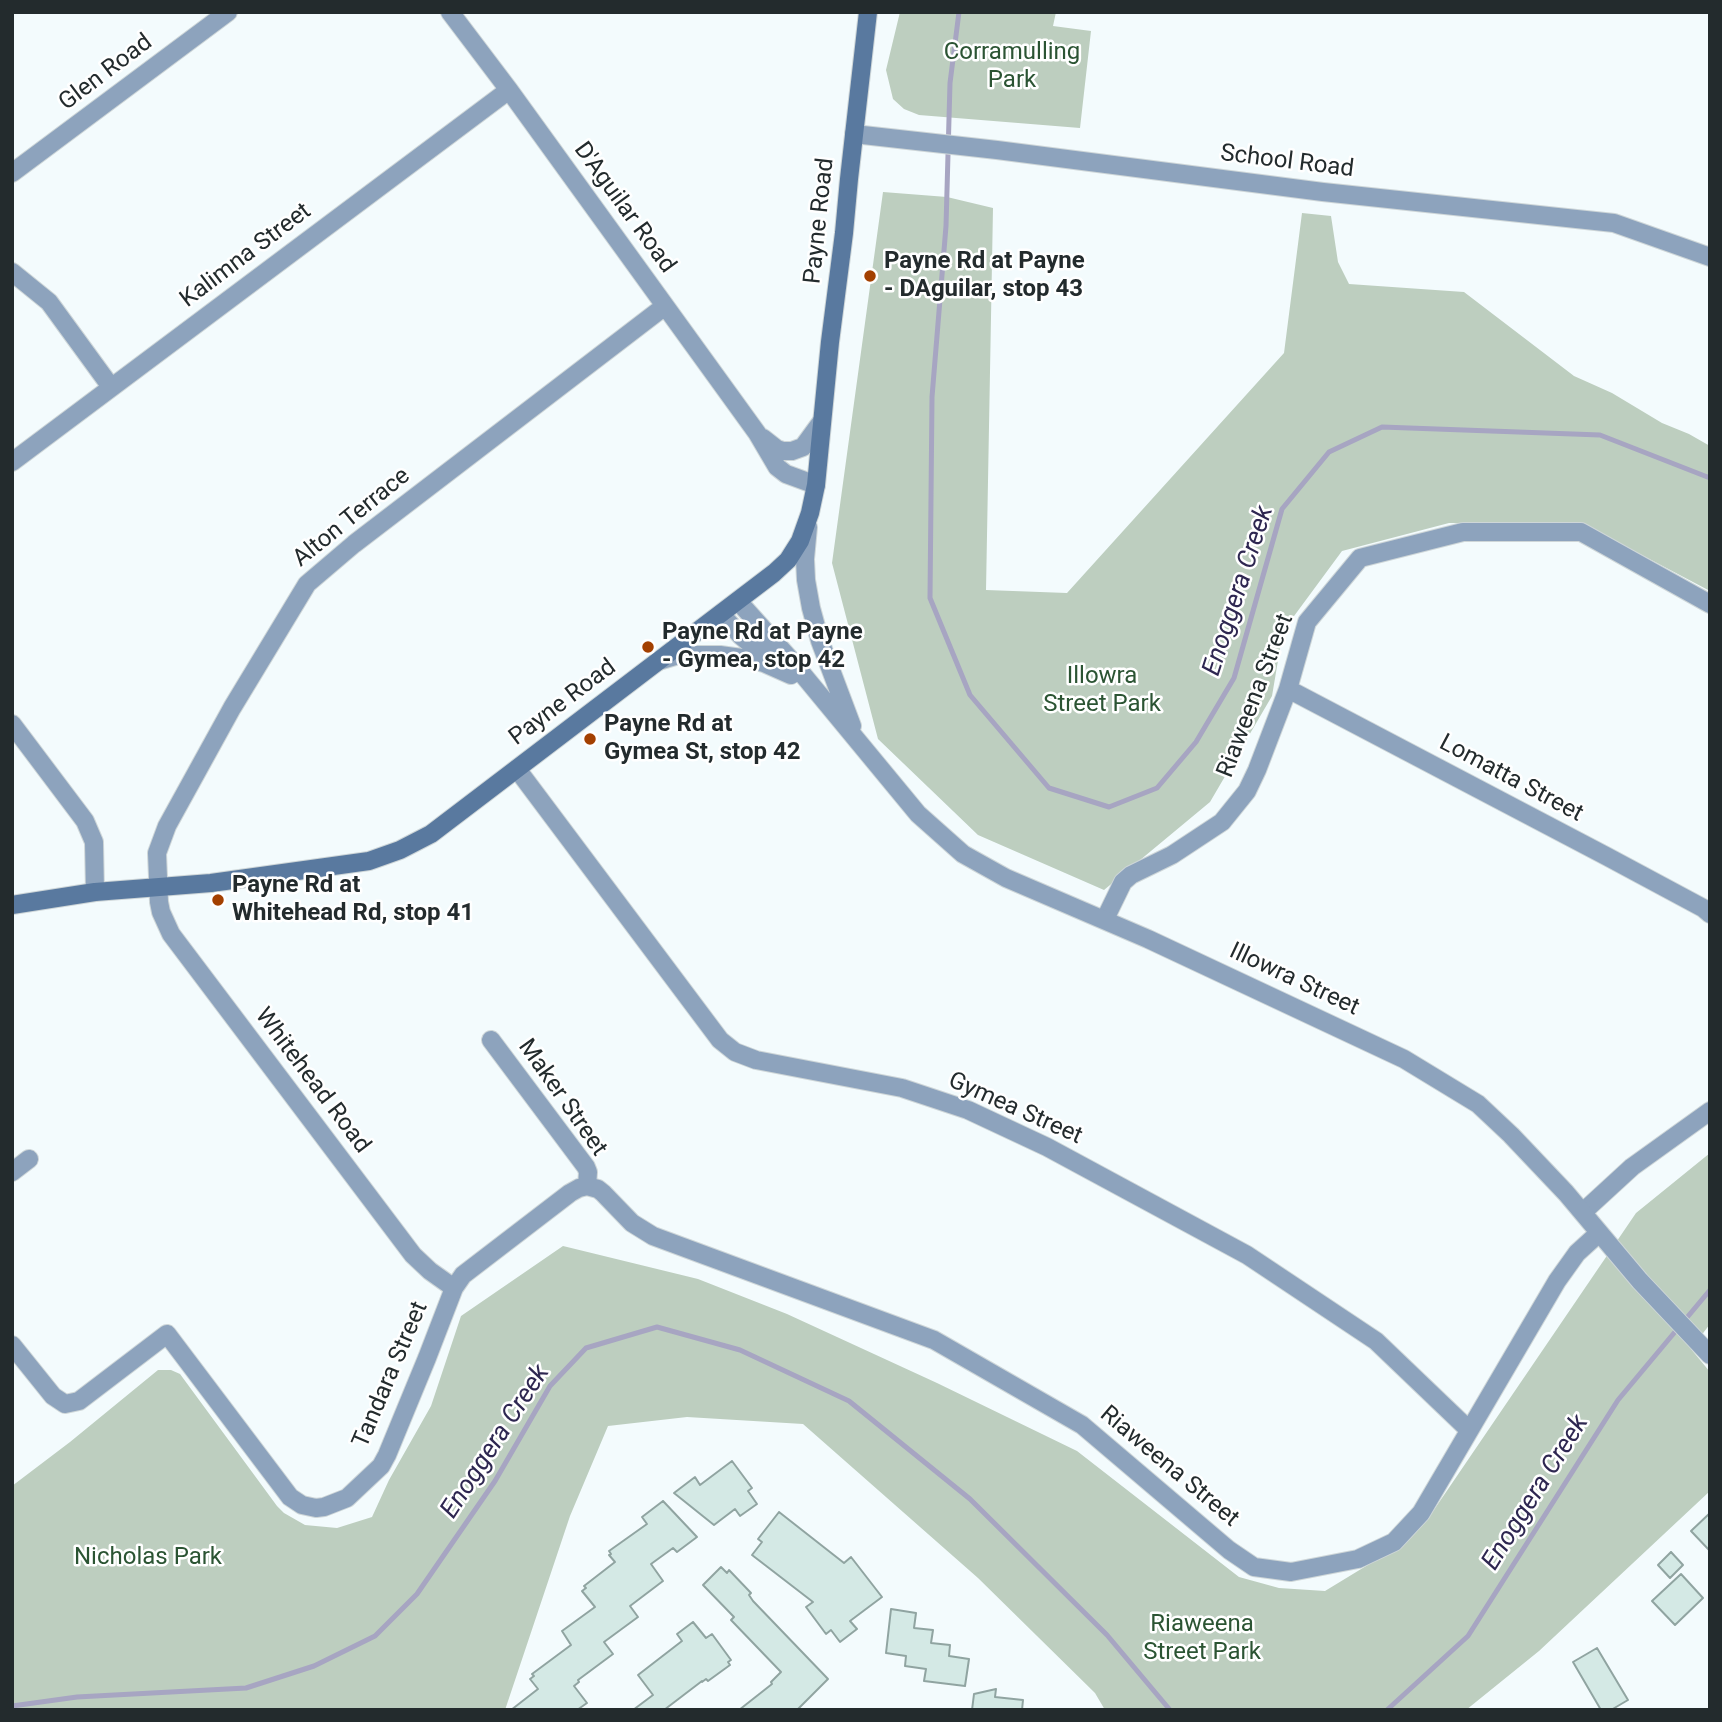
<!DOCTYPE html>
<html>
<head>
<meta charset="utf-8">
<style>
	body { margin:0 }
	#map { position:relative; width:1722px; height:1722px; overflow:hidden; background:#f3fbfd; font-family:Roboto,sans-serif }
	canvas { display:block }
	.frame { position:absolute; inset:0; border:14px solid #232b2d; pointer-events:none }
</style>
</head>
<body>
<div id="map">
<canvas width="1722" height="1722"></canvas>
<div class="frame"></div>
</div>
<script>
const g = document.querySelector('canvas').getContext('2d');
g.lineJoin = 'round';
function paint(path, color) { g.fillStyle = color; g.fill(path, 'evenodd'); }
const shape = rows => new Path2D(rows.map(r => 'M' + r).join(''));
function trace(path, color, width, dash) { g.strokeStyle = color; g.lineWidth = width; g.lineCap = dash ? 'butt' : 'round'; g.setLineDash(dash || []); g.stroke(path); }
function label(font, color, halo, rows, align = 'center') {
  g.font = font + ' Roboto,sans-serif'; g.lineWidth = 5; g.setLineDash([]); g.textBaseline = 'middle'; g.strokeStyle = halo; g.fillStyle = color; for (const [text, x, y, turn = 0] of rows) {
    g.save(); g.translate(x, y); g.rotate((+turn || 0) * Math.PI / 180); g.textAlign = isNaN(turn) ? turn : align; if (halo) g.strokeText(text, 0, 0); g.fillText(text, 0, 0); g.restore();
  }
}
const green = shape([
	[900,12,1056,12,1053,26,1091,31,1080,128,919,115,904,109,893,99,886,70],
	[883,192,947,197,993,208,986,590,1067,593,1284,353,1302,213,1331,216,1338,262,1349,284,1464,292,1574,376,1612,393,1662,423,1689,434,1710,446,1710,591,1583,524,1449,523,1342,551,1283,631,1272,696,1210,802,1104,890,978,835,878,739,832,563],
	[1710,1153,1710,1324,1691,1349,1710,1372,1710,1491,1539,1651,1466,1710,1105,1710,1095,1693,978,1578,803,1424,687,1417,608,1426,570,1516,505,1710,12,1710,12,1486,70,1442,158,1370,171,1370,180,1374,277,1506,284,1513,305,1525,337,1528,372,1517,389,1480,431,1406,461,1316,563,1246,698,1279,787,1314,937,1383,1077,1451,1239,1577,1279,1588,1325,1591,1394,1549,1427,1520,1636,1213]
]);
const stream = shape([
	[959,12,950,83,946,226,932,397,930,598,970,695,1049,788,1109,807,1157,788,1196,742,1234,678,1282,509,1329,452,1382,427,1600,435,1710,478],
	[12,1706,77,1697,246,1688,314,1666,375,1636,417,1594,495,1481,550,1386,586,1348,657,1327,740,1350,849,1401,970,1499,1107,1635,1170,1710],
	[1387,1710,1468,1636,1618,1400,1710,1290]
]);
const building = shape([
	[732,1461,752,1488,748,1491,757,1504,740,1516,735,1509,714,1525,674,1493,695,1477,700,1485,732,1461],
	[663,1501,697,1537,677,1552,673,1548,651,1564,663,1581,630,1606,638,1617,604,1642,613,1654,578,1680,579,1682,574,1686,587,1703,577,1710,511,1710,538,1689,530,1679,534,1676,532,1674,571,1645,562,1631,595,1607,582,1591,586,1588,584,1586,615,1562,609,1555,611,1554,609,1551,647,1524,642,1517,663,1501],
	[779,1512,844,1563,851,1557,882,1597,850,1621,857,1629,840,1642,831,1630,826,1634,806,1607,813,1602,752,1555,762,1542,758,1539,779,1512],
	[1710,1513,1710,1551,1691,1531,1710,1513],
	[1671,1552,1683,1565,1670,1578,1658,1565,1671,1552],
	[721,1567,727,1573,729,1570,751,1593,749,1595,753,1601,828,1679,797,1710,739,1710,772,1684,771,1682,781,1672,731,1620,734,1617,703,1585,721,1567],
	[1681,1574,1703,1598,1675,1625,1652,1601,1681,1574],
	[891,1609,916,1613,914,1628,933,1630,931,1643,950,1645,949,1656,969,1659,965,1686,924,1681,926,1669,905,1666,906,1656,886,1653,891,1609],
	[693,1622,706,1638,712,1634,731,1660,728,1662,730,1665,708,1681,706,1679,702,1682,702,1681,664,1710,633,1710,653,1695,638,1675,682,1641,677,1634,693,1622],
	[1597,1648,1628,1700,1611,1710,1601,1710,1573,1662,1597,1648],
	[996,1689,995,1697,1023,1700,1022,1710,972,1710,974,1694,996,1689]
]);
const minor = shape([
	[450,12,509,90,757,433,777,467,786,474,816,485],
	[854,134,997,150,1323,192,1614,223,1710,257],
	[12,173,228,12],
	[12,272,49,302,111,387],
	[763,438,777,449,783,451,792,451,803,447,822,421],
	[12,462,509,90],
	[1288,689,1606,856,1703,908,1710,914],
	[12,724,85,821,94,842,95,892],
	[517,769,708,1024,720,1040,735,1052,756,1060,902,1088,968,1110,1047,1147,1247,1255,1376,1341,1469,1430],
	[1105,919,1123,882,1131,875,1172,855,1222,822,1247,791,1257,770,1288,689,1307,622,1360,558,1463,532,1581,532,1710,604],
	[491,1040,586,1167,588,1172,587,1186],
	[12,1172,29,1159],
	[1583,1212,1632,1167,1710,1111],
	[454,1288,430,1271,413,1255,171,934,161,912,159,902,157,853,167,826,232,708,307,584,354,544,665,306],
	[12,1345,53,1396,65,1404,79,1401,167,1334,290,1497,302,1505,316,1508,324,1507,347,1498,381,1466,387,1455,427,1358,454,1288,463,1275,570,1193,579,1188,587,1186,598,1189,603,1193,632,1223,653,1236,934,1340,1082,1425,1229,1550,1254,1567,1291,1572,1358,1559,1394,1542,1421,1513,1557,1281,1577,1253,1599,1233]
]);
const tertiary = shape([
	[808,527,805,559,806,580,811,608,820,641,852,726],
	[738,601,790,659,918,814,963,854,1006,878,1148,939,1404,1059,1478,1104,1511,1135,1566,1193,1640,1281,1710,1355],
	[721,614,741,636,773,662],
	[659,661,679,655,720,655,749,659,764,663,791,675]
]);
const secondary = shape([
	[12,905,95,892,211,883,369,861,400,850,431,834,774,573,788,560,800,541,810,513,816,485,830,342,844,233,849,179,868,12]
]);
const markers = [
	[870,276,7,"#a34001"],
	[648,647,7,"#a34001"],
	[590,739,7,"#a34001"],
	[218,900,7,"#a34001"]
];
const parkNames = [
	["Corramulling",1012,53],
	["Park",1012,81],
	["Illowra",1102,677],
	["Street Park",1102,705],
	["Nicholas Park",148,1558],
	["Riaweena",1202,1625],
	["Street Park",1202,1653]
];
const streetNames = [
	["Glen Road",106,73,-37],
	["School Road",1287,162,7],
	["D'Aguilar Road",624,208,54],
	["Payne Road",820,221,-84],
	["Kalimna Street",246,256,-37],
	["Alton Terrace",352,518,-39],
	["Riaweena Street",1256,696,-69],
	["Payne Road",563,703,-37],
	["Lomatta Street",1511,779,28],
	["Illowra Street",1294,980,25],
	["Whitehead Road",312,1081,53],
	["Maker Street",562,1098,55],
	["Gymea Street",1015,1109,24],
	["Tandara Street",391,1375,-67],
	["Riaweena Street",1169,1467,40]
];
const poiNames = [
	["Payne Rd at Payne",884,262],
	["- DAguilar, stop 43",884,290],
	["Payne Rd at Payne",662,633],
	["- Gymea, stop 42",662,661],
	["Payne Rd at",604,725],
	["Gymea St, stop 42",604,753],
	["Payne Rd at",232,886],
	["Whitehead Rd, stop 41",232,914]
];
const waterNames = [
	["Enoggera Creek",1239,591,-72],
	["Enoggera Creek",496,1442,-57],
	["Enoggera Creek",1536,1493,-58]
];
paint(green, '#bdcebf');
trace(stream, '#a7a5c2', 5);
paint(building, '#d4e9e5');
trace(building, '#90a4a1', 2);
trace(minor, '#ced6d8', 20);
trace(tertiary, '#ced6d8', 20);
trace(secondary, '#ced6d8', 20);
trace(minor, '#8da3bd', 18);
trace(tertiary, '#8da3bd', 18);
trace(secondary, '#59799f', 18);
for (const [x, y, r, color] of markers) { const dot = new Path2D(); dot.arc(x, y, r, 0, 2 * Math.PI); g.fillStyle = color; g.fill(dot); trace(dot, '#fff', 2.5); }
label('24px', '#2b5433', '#fff', parkNames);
label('24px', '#232b2d', '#fff', streetNames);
label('bold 24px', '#232b2d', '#fff', poiNames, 'left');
label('italic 26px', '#2e2751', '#fff', waterNames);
</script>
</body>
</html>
